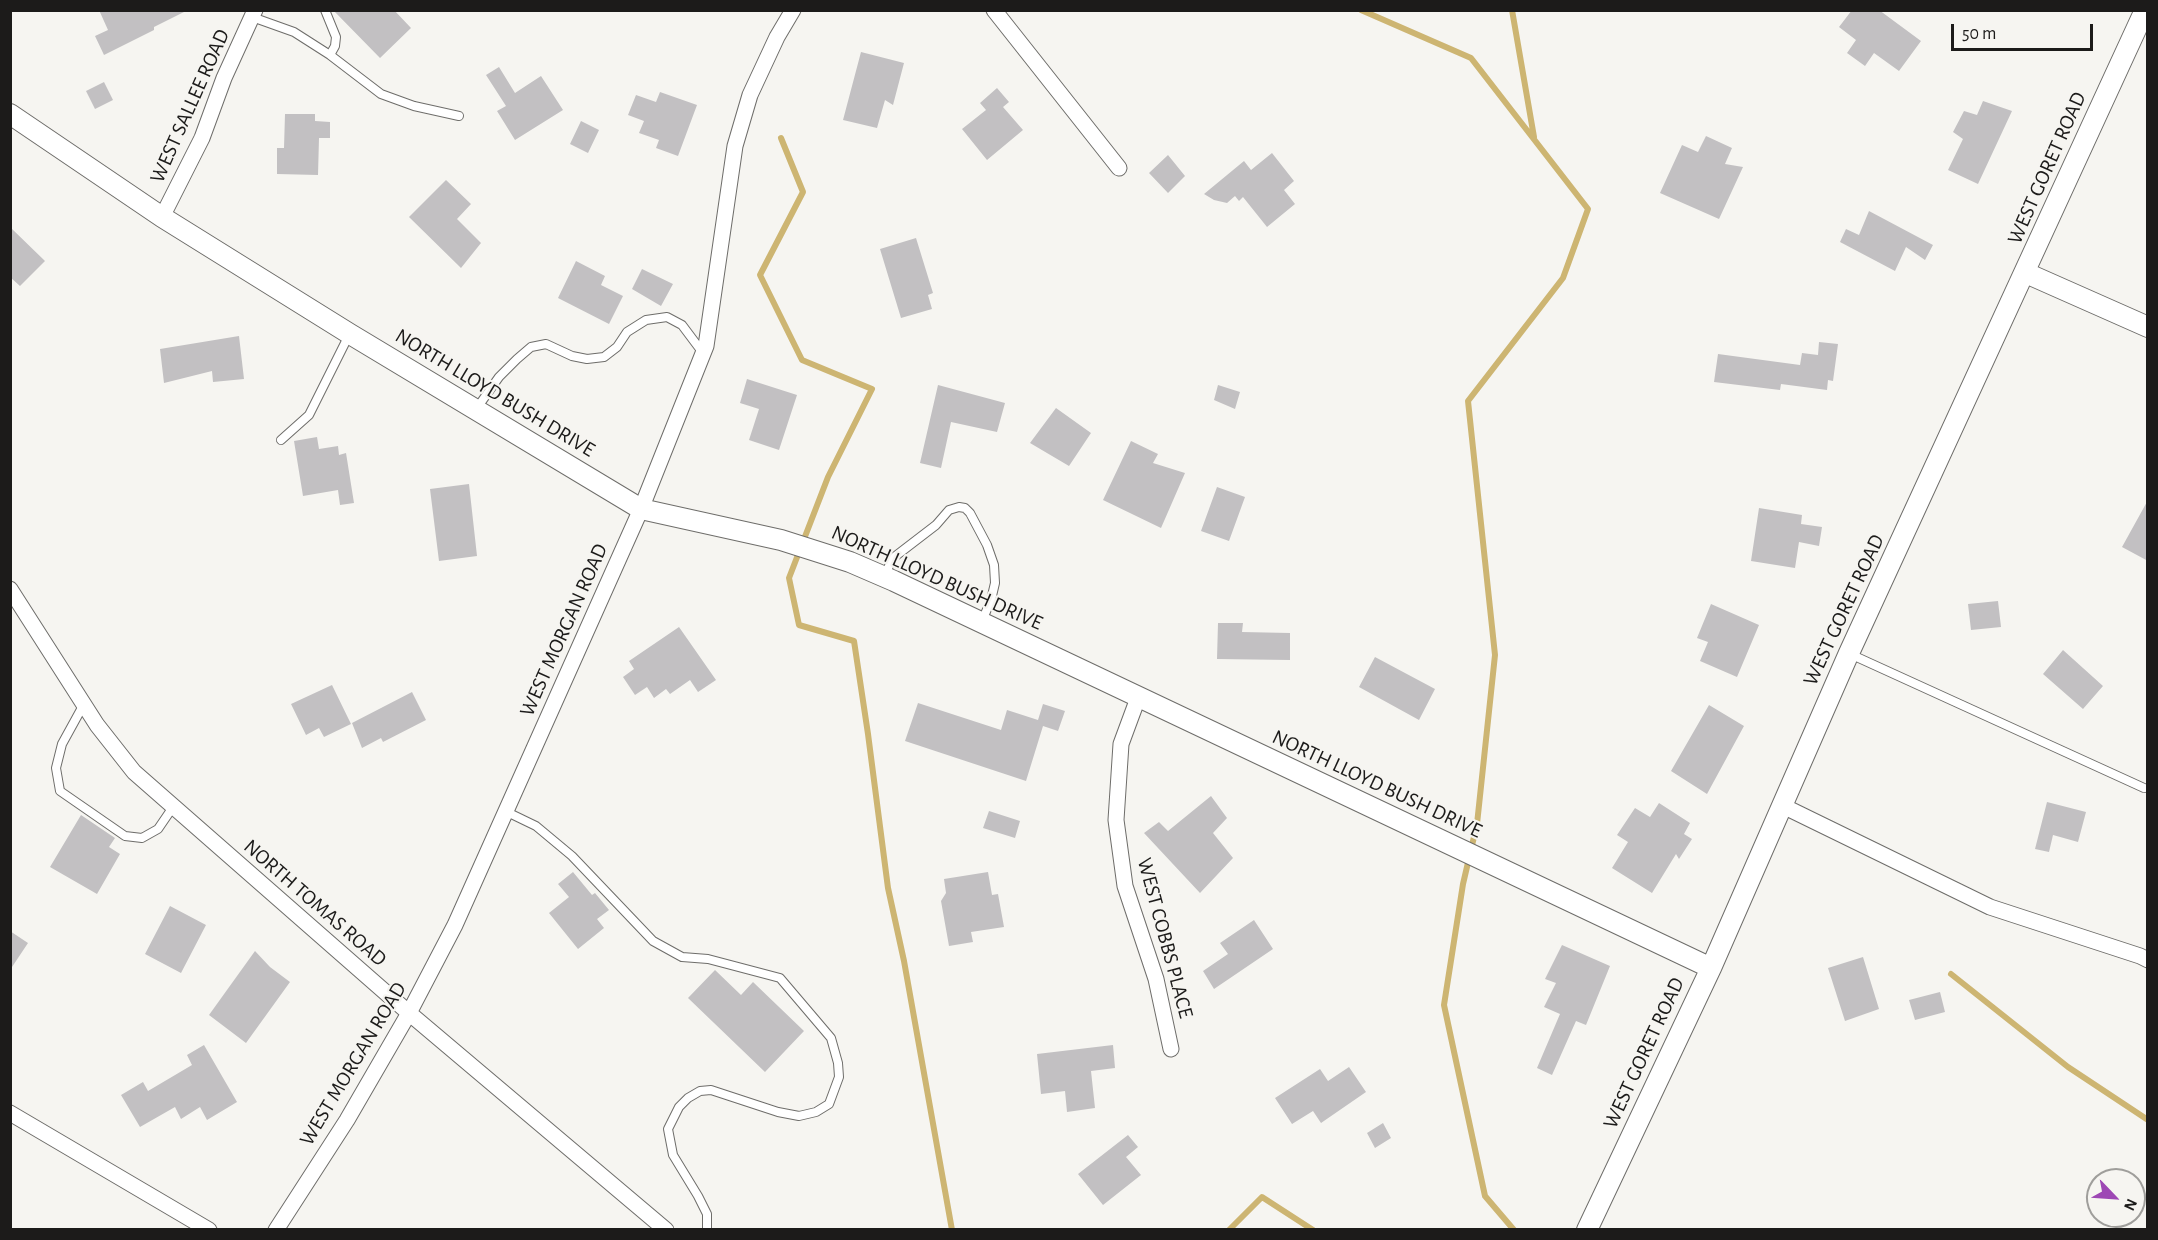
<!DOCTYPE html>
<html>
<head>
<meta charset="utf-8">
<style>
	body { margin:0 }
	#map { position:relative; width:2158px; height:1240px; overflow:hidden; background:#f6f5f1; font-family:"Alegreya Sans",sans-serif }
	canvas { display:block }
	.frame { position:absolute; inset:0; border:12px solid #1c1b1a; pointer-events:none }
	.north { position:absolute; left:2086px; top:1168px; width:60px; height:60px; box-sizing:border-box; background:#f6f5f1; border:2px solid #9f9e9b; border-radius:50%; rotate:115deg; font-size:16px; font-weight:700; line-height:24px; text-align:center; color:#1c1b1a }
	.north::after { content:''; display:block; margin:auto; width:21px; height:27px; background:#9d47b4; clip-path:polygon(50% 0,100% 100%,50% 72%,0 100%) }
	.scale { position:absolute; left:1951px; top:24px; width:142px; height:27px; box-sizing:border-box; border:3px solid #1c1b1a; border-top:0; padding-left:8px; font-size:18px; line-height:21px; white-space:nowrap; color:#1c1b1a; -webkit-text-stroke:4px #f6f5f1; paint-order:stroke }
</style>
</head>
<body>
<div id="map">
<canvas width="2158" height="1240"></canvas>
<div class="frame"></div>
<div class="north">N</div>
<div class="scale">50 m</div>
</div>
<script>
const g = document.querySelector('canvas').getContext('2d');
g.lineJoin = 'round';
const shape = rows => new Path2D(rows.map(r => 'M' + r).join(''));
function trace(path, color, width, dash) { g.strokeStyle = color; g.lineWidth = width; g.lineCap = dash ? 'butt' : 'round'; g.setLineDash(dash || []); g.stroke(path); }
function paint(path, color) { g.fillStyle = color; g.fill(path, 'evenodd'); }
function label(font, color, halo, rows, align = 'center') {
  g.font = font + ' "Alegreya Sans",sans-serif'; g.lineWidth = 4.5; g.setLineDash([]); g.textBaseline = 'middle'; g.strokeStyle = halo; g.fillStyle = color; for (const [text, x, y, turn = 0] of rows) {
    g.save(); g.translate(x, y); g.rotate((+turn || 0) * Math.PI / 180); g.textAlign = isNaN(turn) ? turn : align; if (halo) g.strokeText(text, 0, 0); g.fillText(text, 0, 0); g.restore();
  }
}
const stream = shape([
	[1361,10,1471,58,1588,209,1563,278,1468,401,1495,655,1477,824,1463,884,1444,1005,1485,1196,1514,1230],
	[1512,10,1534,137],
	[781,138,803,192,760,275,802,360,872,389,828,477,789,578,799,625,854,641,868,734,888,888,904,961,952,1230],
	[1951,974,2068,1067,2148,1120],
	[1229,1230,1262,1197,1313,1230]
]);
const building = shape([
	[99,10,188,10,154,27,154,30,104,55,95,36,108,30],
	[333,10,394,10,411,28,380,58],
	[1852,10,1879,10,1921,41,1899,71,1874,53,1865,66,1847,53,1856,40,1839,27],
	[861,52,904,63,893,105,885,100,877,128,843,120],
	[499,67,515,93,541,76,563,110,515,140,497,111,506,106,486,75],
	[104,82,113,100,95,109,86,91],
	[997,88,1009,102,1003,107,1023,130,987,160,962,129,986,110,980,103],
	[660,92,697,105,678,156,656,148,659,140,639,133,644,121,628,115,636,95,656,102],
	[1983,101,2012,111,1978,184,1948,170,1963,139,1953,132,1964,111,1977,115],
	[285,114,315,114,315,121,330,122,330,138,319,138,318,175,277,174,277,148,284,148],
	[581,121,599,130,588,153,570,144],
	[1706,136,1732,148,1725,164,1743,167,1719,219,1660,193,1682,145,1698,152],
	[1272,153,1294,181,1284,190,1295,204,1267,227,1243,197,1239,201,1235,196,1227,203,1214,200,1204,194,1244,161,1251,170],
	[1168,155,1185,176,1168,193,1149,173],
	[446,180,471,204,457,219,481,243,461,268,409,217],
	[1869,211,1933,245,1925,260,1906,247,1895,271,1840,242,1846,229,1859,235],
	[10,227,45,261,20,286,10,277],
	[916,238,933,293,928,295,932,309,901,318,880,249],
	[576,261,605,276,601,285,623,296,609,324,558,298],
	[642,269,673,284,661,306,632,289],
	[239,336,244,379,213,382,212,371,164,383,160,349],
	[1819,342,1838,344,1833,381,1828,380,1827,390,1781,384,1780,390,1714,382,1718,354,1800,365,1802,353,1818,355],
	[747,379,797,395,779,450,749,440,759,409,740,403],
	[938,385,1005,403,997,432,951,422,941,468,920,463],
	[1218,385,1240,392,1235,409,1214,400],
	[1056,408,1091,433,1069,466,1030,443],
	[317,437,319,449,338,446,339,455,346,453,354,503,340,505,338,490,303,496,294,441],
	[1131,441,1158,454,1153,463,1185,473,1161,528,1103,500],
	[469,484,477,556,439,561,430,489],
	[1217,487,1245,497,1229,541,1201,531],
	[2148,500,2148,561,2122,547],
	[1759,508,1802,515,1801,524,1822,527,1819,546,1799,542,1795,568,1751,561],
	[1998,601,2001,627,1971,630,1968,604],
	[1711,604,1759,625,1737,677,1700,661,1708,642,1697,638],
	[1218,623,1243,623,1242,632,1290,633,1290,660,1217,659],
	[679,627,716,680,698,692,690,680,670,694,666,689,654,698,647,687,635,695,623,677,634,669,629,661],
	[2063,650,2103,686,2083,709,2043,674],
	[1375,657,1435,689,1419,720,1359,687],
	[332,685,351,724,324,737,319,728,306,735,291,704],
	[412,692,426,720,383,742,381,738,362,748,352,723],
	[918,703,1001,730,1007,710,1038,720,1043,704,1065,711,1058,731,1043,726,1026,781,905,741],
	[1709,705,1744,726,1707,794,1671,771],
	[1211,796,1227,818,1213,833,1233,858,1200,893,1144,833,1159,822,1168,831],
	[2047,802,2086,812,2078,842,2053,835,2049,852,2035,849],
	[1659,803,1690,823,1684,834,1692,839,1679,859,1676,854,1652,893,1612,868,1628,842,1617,835,1635,808,1650,817],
	[989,811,1020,821,1015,838,983,828],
	[81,815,115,838,109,847,120,854,97,894,50,867],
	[573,872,592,895,595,893,609,910,597,919,604,928,578,949,549,913,569,897,558,884],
	[988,872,992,895,998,894,1004,927,971,932,973,942,949,946,941,901,946,893,944,879],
	[170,906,206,925,181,973,145,954],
	[1254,920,1273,949,1214,989,1203,971,1228,954,1220,943],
	[10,931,28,943,10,970],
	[1562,945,1610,966,1586,1025,1576,1021,1552,1075,1537,1068,1560,1014,1544,1007,1556,983,1545,979],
	[255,951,270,967,290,982,246,1043,209,1015],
	[1863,957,1879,1009,1845,1021,1828,968],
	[715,970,741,995,753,982,804,1031,765,1072,688,998],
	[1940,992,1945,1012,1915,1020,1909,1000],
	[204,1045,237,1102,207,1120,200,1107,181,1119,175,1107,140,1127,121,1095,143,1082,148,1091,192,1065,187,1055],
	[1113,1045,1115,1068,1091,1071,1095,1108,1067,1112,1065,1091,1041,1094,1037,1054],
	[1349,1067,1366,1092,1321,1123,1313,1111,1292,1124,1275,1098,1320,1069,1328,1081],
	[1383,1123,1391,1138,1375,1148,1367,1133],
	[1128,1135,1138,1147,1126,1157,1141,1175,1103,1205,1078,1174]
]);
const service = shape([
	[325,10,336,37,335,46,330,55],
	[252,17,294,32,330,55,381,94,414,106,459,116],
	[477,408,499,377,517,359,531,347,546,344,572,356,587,359,604,357,617,347,627,332,646,320,667,317,682,325,703,353],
	[281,440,309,415,349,335],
	[884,576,893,558,936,525,949,510,959,507,965,508,970,513,987,545,994,565,995,583,991,600,982,621],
	[1850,654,2144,788],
	[84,704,62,744,56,768,60,791,125,836,142,838,158,829,173,807],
	[507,812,536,826,572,856,653,941,682,957,708,959,780,978,831,1038,838,1063,839,1077,829,1104,816,1112,799,1116,778,1112,711,1090,700,1091,688,1098,679,1107,668,1129,673,1155,698,1196,707,1214,707,1230]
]);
const minor = shape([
	[994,10,1119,168],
	[162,217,202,138,224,78,255,10],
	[10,589,97,725,134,772,409,1013,666,1230],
	[1138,698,1121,744,1116,820,1125,886,1156,979,1171,1049],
	[1783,806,1990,907,2140,956,2148,960],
	[10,1113,209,1230],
	[276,1230,347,1120,409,1013,455,925,641,509,706,346,735,146,750,95,777,37,793,10]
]);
const tertiary = shape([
	[10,114,162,217,350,334,641,509,781,540,850,562,894,581,1711,968],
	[2026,273,2148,327],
	[1587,1230,1711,968,1849,653,2145,10]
]);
const streetNames = [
	["WEST SALLEE ROAD",190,106,-66],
	["WEST GORET ROAD",2047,168,-66],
	["NORTH LLOYD BUSH DRIVE",495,393,31],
	["NORTH LLOYD BUSH DRIVE",937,578,24],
	["WEST GORET ROAD",1844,610,-65],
	["WEST MORGAN ROAD",564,630,-66],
	["NORTH LLOYD BUSH DRIVE",1377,784,25],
	["NORTH TOMAS ROAD",315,903,41],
	["WEST COBBS PLACE",1165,938,75],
	["WEST GORET ROAD",1644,1053,-65],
	["WEST MORGAN ROAD",353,1064,-59]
];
trace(stream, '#cdb572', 6);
paint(building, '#c2c0c2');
trace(service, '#6e6d6a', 10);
trace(minor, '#6e6d6a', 17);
trace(tertiary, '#6e6d6a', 22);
trace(service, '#fff', 8);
trace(minor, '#fff', 15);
trace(tertiary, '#fff', 20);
label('21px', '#1c1b1a', '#f6f5f1', streetNames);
</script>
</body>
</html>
